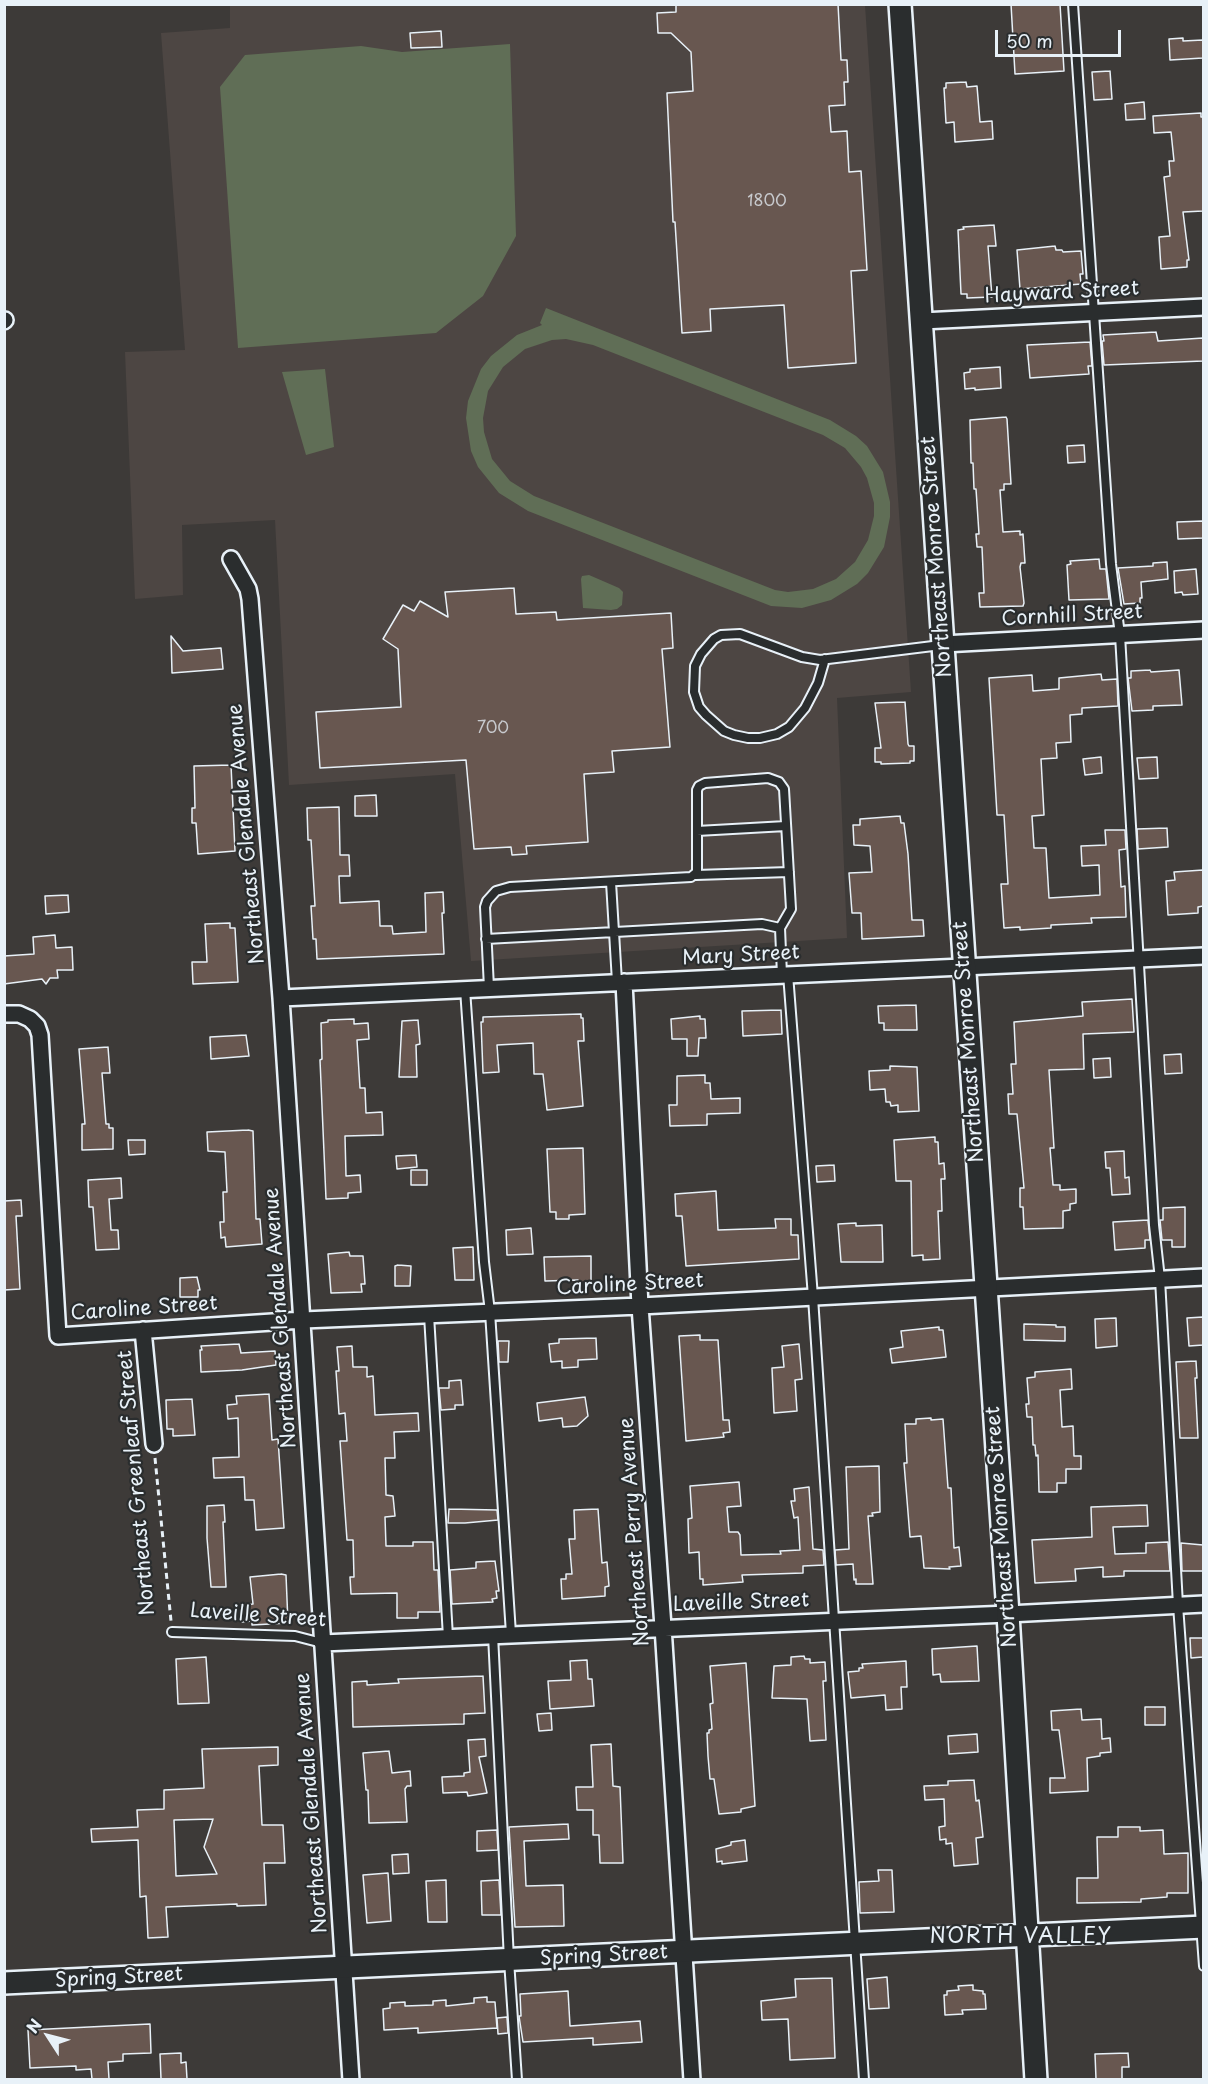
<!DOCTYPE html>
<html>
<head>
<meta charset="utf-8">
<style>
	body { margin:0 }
	#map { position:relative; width:1208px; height:2084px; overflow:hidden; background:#3d3a38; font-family:"Playpen Sans",sans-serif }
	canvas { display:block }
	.frame { position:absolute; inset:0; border:6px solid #e8f1f8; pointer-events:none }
	.north { position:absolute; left:18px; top:2006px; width:60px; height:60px; -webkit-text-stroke:4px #2a2d2e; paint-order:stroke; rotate:306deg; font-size:16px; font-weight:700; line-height:24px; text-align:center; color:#e8f1f8 }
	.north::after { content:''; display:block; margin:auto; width:21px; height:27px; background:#e8f1f8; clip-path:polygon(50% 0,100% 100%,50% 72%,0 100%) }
	.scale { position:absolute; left:995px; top:30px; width:126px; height:27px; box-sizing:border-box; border:3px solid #e8f1f8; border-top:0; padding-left:8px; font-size:18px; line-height:21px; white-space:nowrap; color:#e8f1f8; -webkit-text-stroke:4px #2a2d2e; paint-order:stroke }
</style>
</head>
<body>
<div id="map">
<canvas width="1208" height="2084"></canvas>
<div class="frame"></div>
<div class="north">N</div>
<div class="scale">50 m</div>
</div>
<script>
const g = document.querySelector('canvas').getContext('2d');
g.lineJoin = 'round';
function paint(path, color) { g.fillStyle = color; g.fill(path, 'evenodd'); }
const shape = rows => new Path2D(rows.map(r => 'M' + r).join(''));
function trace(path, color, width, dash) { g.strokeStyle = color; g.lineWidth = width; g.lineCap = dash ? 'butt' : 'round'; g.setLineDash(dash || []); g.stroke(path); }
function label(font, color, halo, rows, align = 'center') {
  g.font = font + ' "Playpen Sans",sans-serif'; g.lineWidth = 4.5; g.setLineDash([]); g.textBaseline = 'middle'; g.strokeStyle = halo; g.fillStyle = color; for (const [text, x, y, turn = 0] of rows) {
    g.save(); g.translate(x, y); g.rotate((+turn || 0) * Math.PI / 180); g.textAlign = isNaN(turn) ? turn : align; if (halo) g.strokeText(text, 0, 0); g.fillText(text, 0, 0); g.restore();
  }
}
const built = shape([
	[230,4,865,5,911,692,837,698,847,938,471,961,455,774,289,785,275,520,182,525,183,595,135,599,125,352,185,350,161,33,230,28]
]);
const green = shape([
	[510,44,516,236,483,296,436,333,238,348,220,87,245,55,361,46,402,52],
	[546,308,830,420,856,436,867,446,883,472,890,502,890,517,884,547,868,573,857,584,831,600,802,608,771,606,528,511,499,493,478,467,471,451,466,418,468,401,481,369,491,356,517,335,542,325,540,323],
	[566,339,593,345,823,435,845,448,861,467,867,478,874,503,874,516,868,540,855,562,836,579,813,589,788,592,775,590,534,496,510,481,492,459,484,432,483,418,488,391,503,367,525,349,552,340],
	[325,369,334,447,306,455,282,372],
	[589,575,619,588,623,592,622,605,617,609,611,610,583,608,581,579,582,576]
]);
const building = shape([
	[676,4,838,4,841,60,847,60,848,82,844,82,845,105,829,106,831,132,847,131,849,172,861,171,867,270,851,271,856,363,788,368,784,305,710,309,711,331,682,333,675,222,673,222,667,93,693,91,691,52,671,33,658,33,657,13,676,12,676,4],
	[1011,4,1060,4,1064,71,1015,74,1011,4],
	[441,31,442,47,411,48,410,33,441,31],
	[1183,38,1183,41,1203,40,1203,58,1170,60,1169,39,1183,38],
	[1110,71,1112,99,1094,100,1092,72,1110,71],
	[966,82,967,87,977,86,980,122,992,121,993,139,955,142,954,122,946,123,944,88,946,88,946,83,966,82],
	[1144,102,1145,119,1126,120,1125,104,1144,102],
	[1201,113,1201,117,1203,117,1203,211,1183,212,1189,260,1187,260,1187,267,1161,269,1159,237,1170,236,1164,177,1170,176,1169,161,1174,161,1171,132,1154,133,1153,116,1201,113],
	[994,225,996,246,988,246,992,297,967,298,967,294,961,294,958,230,964,229,963,227,994,225],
	[1055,246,1056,250,1062,250,1063,252,1081,251,1083,274,1080,274,1081,284,1020,289,1017,250,1055,246],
	[1156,332,1158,341,1203,338,1203,361,1104,365,1102,341,1104,341,1103,335,1156,332],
	[1090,342,1092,366,1088,366,1089,374,1030,378,1027,345,1090,342],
	[1000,367,1001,388,975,390,975,388,965,389,964,373,970,372,970,369,1000,367],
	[1006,417,1007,419,1011,484,1004,484,1004,490,1000,490,1003,532,1020,531,1020,535,1023,534,1025,563,1021,563,1020,567,1024,603,1023,606,980,607,979,593,984,593,982,547,977,547,976,534,979,534,976,489,974,489,973,463,971,463,970,420,1006,417],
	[1084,445,1085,462,1068,463,1067,446,1084,445],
	[1203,521,1203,538,1178,539,1177,522,1203,521],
	[1099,559,1100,569,1106,569,1109,599,1069,600,1067,565,1071,564,1070,561,1099,559],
	[1167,562,1168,579,1141,582,1142,598,1140,598,1140,603,1124,604,1118,568,1153,566,1153,563,1167,562],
	[1196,569,1198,594,1183,595,1182,592,1175,593,1174,571,1196,569],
	[514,588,516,614,556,612,557,620,671,613,673,648,662,649,670,747,612,751,614,772,584,774,588,842,526,846,527,854,512,855,511,847,474,849,466,760,320,768,316,712,401,707,398,649,383,639,403,605,414,611,420,601,448,617,445,592,514,588],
	[171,636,183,651,221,648,223,669,172,673,171,636],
	[1150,670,1151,672,1179,670,1182,705,1153,706,1153,710,1132,711,1128,678,1131,678,1131,671,1150,670],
	[1101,674,1102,680,1117,679,1118,706,1082,708,1082,714,1070,715,1071,742,1056,743,1057,758,1041,759,1044,815,1032,816,1034,848,1046,848,1049,898,1100,895,1099,865,1082,866,1081,846,1106,845,1105,830,1125,830,1126,849,1119,850,1121,887,1125,886,1126,917,1091,918,1092,923,1051,925,1051,928,1020,930,1020,927,1004,928,1001,884,1008,884,1004,815,997,815,989,678,1032,675,1033,691,1059,689,1059,678,1101,674],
	[905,702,908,744,909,746,914,746,914,761,910,761,910,763,881,764,881,762,875,762,875,748,881,748,875,703,905,702],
	[1101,757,1102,773,1085,775,1083,759,1101,757],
	[1157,757,1158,778,1139,779,1137,758,1157,757],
	[231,765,235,851,198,854,196,823,192,823,192,808,195,808,194,766,231,765],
	[376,795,377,816,355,816,355,796,376,795],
	[339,807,340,855,349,855,350,876,339,876,340,903,379,901,380,926,392,926,393,934,426,932,425,893,443,892,444,913,442,913,444,954,317,959,316,939,313,939,311,906,315,906,311,840,308,840,307,808,339,807],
	[900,816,901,823,904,823,908,854,912,920,923,920,924,936,862,939,861,913,852,913,849,873,872,872,870,846,854,845,853,825,860,825,860,819,900,816],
	[1167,828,1168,847,1138,849,1137,829,1167,828],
	[1203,870,1203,906,1198,907,1198,913,1168,915,1166,881,1175,880,1174,872,1203,870],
	[68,895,69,912,46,914,45,896,68,895],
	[230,923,230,928,235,928,238,982,193,984,192,962,207,962,205,924,230,923],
	[55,935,56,948,72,947,73,970,57,970,58,978,50,978,46,984,42,979,4,984,4,956,34,954,33,937,55,935],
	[1132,999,1134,1032,1083,1034,1084,1069,1049,1070,1054,1148,1050,1148,1053,1185,1060,1185,1060,1190,1076,1189,1076,1203,1070,1204,1070,1210,1063,1211,1063,1228,1024,1229,1023,1207,1020,1207,1020,1188,1024,1188,1017,1114,1009,1114,1008,1094,1013,1094,1011,1064,1016,1064,1014,1022,1083,1016,1082,1002,1132,999],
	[916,1005,917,1030,884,1030,884,1023,879,1023,878,1006,916,1005],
	[781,1010,782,1034,743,1036,742,1011,781,1010],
	[581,1014,581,1018,583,1018,584,1041,578,1041,583,1106,547,1110,543,1074,534,1074,533,1043,497,1045,499,1072,483,1073,481,1022,483,1022,483,1017,581,1014],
	[700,1016,700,1019,705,1019,706,1038,699,1038,698,1056,687,1056,687,1039,672,1039,671,1019,700,1016],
	[354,1019,354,1024,368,1023,369,1039,357,1040,360,1088,365,1088,366,1113,382,1112,383,1135,345,1136,346,1176,360,1175,361,1192,348,1193,348,1198,326,1199,320,1060,322,1059,321,1023,328,1022,328,1020,354,1019],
	[418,1020,420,1044,416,1045,417,1077,399,1077,402,1021,418,1020],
	[246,1035,249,1056,211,1059,210,1037,246,1035],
	[108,1047,110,1073,102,1073,106,1124,109,1124,109,1128,113,1128,113,1149,82,1150,82,1124,85,1124,79,1049,108,1047],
	[1181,1054,1182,1073,1165,1074,1164,1055,1181,1054],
	[1110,1058,1111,1077,1094,1078,1093,1059,1110,1058],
	[890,1066,917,1067,919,1111,898,1112,898,1105,891,1106,890,1102,886,1102,885,1089,870,1090,869,1071,890,1070,890,1066],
	[705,1075,705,1083,710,1083,711,1099,740,1098,740,1113,707,1114,707,1125,670,1126,669,1105,677,1105,677,1076,705,1075],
	[248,1130,253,1131,256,1219,260,1219,262,1244,226,1247,225,1237,221,1238,220,1222,224,1222,223,1192,227,1192,225,1152,208,1151,207,1132,248,1130],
	[935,1137,935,1142,938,1142,939,1164,944,1163,945,1179,941,1179,942,1211,938,1211,940,1259,923,1260,923,1255,912,1256,911,1181,896,1181,894,1140,935,1137],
	[128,1140,145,1140,145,1154,129,1155,128,1140],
	[583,1148,585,1214,569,1215,569,1219,556,1219,556,1212,550,1212,547,1149,583,1148],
	[1124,1151,1125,1178,1129,1177,1130,1194,1112,1195,1110,1168,1106,1168,1105,1152,1124,1151],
	[416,1155,417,1167,397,1169,396,1156,416,1155],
	[834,1165,835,1181,817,1182,816,1166,834,1165],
	[411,1170,427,1170,427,1185,411,1185,411,1170],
	[121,1178,122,1198,109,1199,111,1230,118,1230,119,1249,96,1250,93,1207,89,1207,88,1180,121,1178],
	[716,1191,718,1230,776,1228,775,1219,791,1219,791,1235,798,1235,799,1259,686,1266,682,1216,676,1216,675,1194,716,1191],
	[21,1200,22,1216,16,1216,20,1289,4,1290,4,1201,21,1200],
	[1185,1207,1185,1247,1172,1247,1172,1240,1162,1240,1160,1220,1163,1220,1163,1208,1185,1207],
	[1148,1220,1150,1240,1145,1240,1145,1248,1115,1250,1113,1222,1148,1220],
	[856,1223,856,1226,882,1225,883,1262,841,1262,838,1224,856,1223],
	[531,1228,533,1254,507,1255,506,1230,531,1228],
	[473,1247,474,1280,455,1280,453,1248,473,1247],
	[349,1252,350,1256,363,1256,365,1284,361,1284,362,1292,331,1293,328,1254,349,1252],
	[591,1256,591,1283,578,1283,578,1280,545,1281,544,1257,591,1256],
	[398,1265,411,1266,410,1286,395,1286,395,1266,398,1265],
	[197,1277,200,1290,198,1290,198,1297,180,1297,180,1278,197,1277],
	[1203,1317,1203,1345,1189,1346,1187,1318,1203,1317],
	[1116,1318,1117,1346,1096,1348,1095,1319,1116,1318],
	[1024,1324,1056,1325,1056,1327,1065,1327,1065,1341,1024,1340,1024,1324],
	[939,1327,939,1330,943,1330,946,1357,892,1363,890,1349,903,1347,901,1331,939,1327],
	[700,1335,700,1340,718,1340,723,1418,723,1420,729,1420,730,1432,723,1433,724,1437,686,1441,679,1336,700,1335],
	[596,1338,597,1359,578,1360,578,1367,562,1368,562,1361,551,1362,549,1344,559,1343,559,1339,596,1338],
	[498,1341,509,1341,508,1362,499,1362,498,1341],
	[239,1344,241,1353,275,1351,276,1365,242,1370,201,1372,200,1350,202,1350,201,1346,239,1344],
	[799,1344,802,1379,795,1380,797,1411,774,1413,772,1368,784,1367,782,1346,799,1344],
	[352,1346,353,1367,367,1367,367,1377,373,1376,375,1415,418,1413,419,1431,394,1432,395,1458,385,1458,386,1495,393,1496,395,1516,385,1517,386,1546,413,1546,413,1542,433,1542,434,1570,438,1570,440,1612,418,1612,418,1618,397,1618,397,1593,351,1594,350,1577,354,1577,353,1540,347,1540,340,1441,347,1441,345,1413,339,1414,336,1371,339,1371,337,1347,352,1346],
	[1196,1361,1197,1378,1195,1378,1198,1438,1180,1438,1176,1362,1196,1361],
	[1071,1369,1072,1389,1060,1390,1062,1427,1073,1426,1074,1456,1081,1456,1081,1469,1066,1469,1066,1483,1057,1483,1057,1492,1039,1492,1038,1455,1036,1456,1035,1445,1033,1445,1032,1417,1027,1417,1026,1404,1029,1404,1027,1378,1035,1377,1035,1372,1071,1369],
	[461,1380,463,1405,455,1405,455,1409,441,1410,439,1388,449,1388,449,1381,461,1380],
	[269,1394,272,1440,278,1439,284,1528,256,1530,254,1500,245,1500,244,1477,214,1478,213,1458,239,1457,238,1418,228,1419,227,1405,237,1404,236,1396,269,1394],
	[585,1397,588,1416,577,1426,563,1427,562,1418,539,1421,537,1403,585,1397],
	[192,1399,195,1435,173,1436,173,1429,167,1429,166,1400,192,1399],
	[931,1418,931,1420,943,1419,948,1488,951,1488,954,1548,959,1547,961,1566,949,1567,950,1569,924,1568,921,1536,910,1537,904,1463,907,1463,905,1424,916,1424,916,1419,931,1418],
	[879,1466,880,1512,872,1513,873,1516,868,1516,873,1584,856,1584,856,1579,854,1580,853,1564,836,1565,835,1550,849,1549,846,1467,879,1466],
	[739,1482,741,1506,727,1507,729,1532,738,1532,740,1535,741,1555,781,1554,780,1551,800,1550,798,1517,794,1518,791,1501,795,1501,794,1489,809,1487,813,1549,823,1550,824,1565,803,1566,803,1573,742,1575,743,1582,703,1585,703,1579,700,1579,699,1552,689,1553,688,1519,692,1518,690,1486,739,1482],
	[224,1505,225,1522,223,1522,226,1587,211,1587,207,1538,207,1506,224,1505],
	[1147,1505,1148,1526,1113,1527,1115,1554,1146,1553,1146,1543,1168,1542,1170,1571,1124,1571,1124,1576,1103,1577,1103,1567,1075,1569,1076,1581,1035,1583,1032,1540,1092,1537,1091,1507,1147,1505],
	[449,1509,497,1510,498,1520,465,1523,448,1523,449,1509],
	[598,1509,602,1563,607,1562,609,1586,605,1587,605,1596,562,1599,561,1579,566,1579,566,1574,572,1574,569,1539,575,1539,574,1510,598,1509],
	[1181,1543,1203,1545,1203,1571,1182,1571,1181,1543],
	[495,1561,499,1591,496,1591,497,1598,492,1599,493,1602,452,1604,450,1570,476,1568,476,1562,495,1561],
	[281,1574,286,1575,288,1623,252,1625,252,1621,242,1622,241,1605,253,1604,250,1577,281,1574],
	[1190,1638,1203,1638,1203,1657,1191,1658,1190,1638],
	[977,1646,979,1681,941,1682,940,1674,933,1675,932,1649,977,1646],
	[804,1656,805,1659,810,1659,810,1663,825,1662,826,1681,823,1681,826,1740,810,1741,807,1699,772,1698,774,1666,791,1665,791,1657,804,1656],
	[206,1657,209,1703,178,1704,176,1659,206,1657],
	[587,1660,588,1679,592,1679,594,1706,550,1709,548,1681,571,1680,570,1661,587,1660],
	[906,1661,907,1687,901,1687,902,1709,886,1710,885,1695,851,1698,848,1672,859,1671,859,1668,863,1668,862,1664,906,1661],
	[746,1663,755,1806,741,1809,741,1812,719,1814,714,1779,710,1779,708,1756,707,1733,709,1733,709,1730,712,1729,710,1704,713,1703,710,1666,746,1663],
	[483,1676,485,1713,464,1714,464,1724,353,1727,352,1682,367,1681,367,1685,399,1683,398,1679,483,1676],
	[1145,1707,1165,1707,1165,1725,1145,1725,1145,1707],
	[1081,1709,1082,1720,1101,1719,1102,1739,1110,1738,1111,1752,1100,1753,1100,1756,1087,1758,1088,1791,1050,1793,1050,1778,1065,1778,1059,1730,1052,1730,1051,1711,1081,1709],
	[551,1713,552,1730,539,1731,537,1714,551,1713],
	[977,1734,978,1752,949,1754,948,1736,977,1734],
	[485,1739,486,1756,479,1757,487,1793,468,1796,467,1792,443,1793,442,1777,464,1776,464,1773,470,1772,468,1740,485,1739],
	[611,1744,613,1786,620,1787,623,1863,600,1863,599,1835,593,1835,593,1810,577,1810,576,1787,593,1787,591,1745,611,1744],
	[278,1747,278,1765,259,1766,262,1825,283,1825,285,1863,264,1863,266,1905,237,1906,237,1904,166,1907,168,1937,148,1938,146,1896,140,1897,138,1840,92,1842,91,1829,138,1827,137,1810,164,1809,164,1790,204,1788,202,1749,278,1747],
	[213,1819,204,1847,217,1874,176,1876,174,1820,213,1819],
	[389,1751,392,1773,410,1771,411,1786,407,1786,405,1789,407,1822,369,1823,368,1790,366,1790,363,1753,389,1751],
	[974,1780,976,1801,979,1800,983,1837,976,1838,978,1864,954,1866,952,1843,946,1844,946,1839,940,1840,939,1827,945,1826,944,1799,925,1800,924,1786,948,1785,948,1781,974,1780],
	[568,1824,569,1839,524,1841,526,1886,563,1885,564,1926,515,1927,509,1827,568,1824],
	[1118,1827,1140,1827,1140,1831,1163,1830,1164,1854,1188,1853,1188,1893,1167,1893,1167,1897,1141,1899,1141,1902,1077,1903,1077,1878,1098,1878,1097,1837,1118,1837,1118,1827],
	[497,1830,498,1850,477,1851,477,1831,497,1830],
	[745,1840,747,1861,722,1864,722,1861,717,1862,716,1849,731,1845,731,1842,745,1840],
	[408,1854,409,1873,393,1874,392,1855,408,1854],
	[878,1870,892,1870,894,1912,860,1913,859,1882,879,1881,878,1870],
	[388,1873,391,1921,367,1923,363,1875,388,1873],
	[446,1880,447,1922,428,1922,426,1881,446,1880],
	[499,1880,501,1915,482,1915,481,1881,499,1880],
	[887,1977,889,2008,869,2009,867,1979,887,1977],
	[832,1978,835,2058,790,2060,788,2019,762,2020,761,2001,796,1997,795,1979,832,1978],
	[973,1985,973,1990,983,1991,983,1994,985,1994,986,2009,962,2010,963,2014,945,2015,944,1995,947,1995,947,1991,959,1990,958,1986,973,1985],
	[568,1991,570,2026,640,2021,642,2042,593,2045,593,2038,523,2042,519,2016,521,2016,520,1994,568,1991],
	[487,1997,487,2002,495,2002,497,2028,418,2033,418,2028,384,2030,383,2009,390,2008,390,2003,405,2002,405,2006,433,2005,433,2001,446,2000,446,2006,474,2003,474,1998,487,1997],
	[507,2017,508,2033,498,2034,497,2018,507,2017],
	[150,2024,151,2053,123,2054,123,2061,108,2062,109,2079,92,2079,91,2069,76,2070,76,2066,30,2068,28,2030,150,2024],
	[181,2053,181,2063,186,2062,187,2079,161,2079,160,2054,181,2053],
	[1128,2053,1129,2067,1122,2067,1122,2079,1096,2079,1095,2054,1128,2053]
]);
const path = shape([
	[155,1458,171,1621]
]);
const lane = shape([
	[1073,4,1111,564,1120,635,1154,1225,1160,1279,1178,1605,1204,1966],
	[825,659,818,683,805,708,789,727,777,734,760,738,748,738,734,735,724,731,706,715,699,707,694,692,695,666,701,654,714,639,721,635,740,634,802,657,820,660,941,645],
	[697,831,786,826],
	[696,875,789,872],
	[611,882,617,982],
	[486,939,762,924,780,928],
	[788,974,813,1297,864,2080],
	[489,988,485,907,487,901,496,891,510,887,691,877,697,872,697,790,699,786,705,783,768,778,779,782,784,789,791,909,780,928,782,975],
	[465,989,484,1262,490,1312,511,1634],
	[429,1315,448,1637],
	[172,1632,295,1636,322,1643],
	[493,1635,509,1960,517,2080]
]);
const street = shape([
	[4,321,5,320],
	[922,321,1204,307],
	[231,559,248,589,250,599,281,998,351,2080],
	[943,644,1204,630],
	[624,982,640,1306,663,1627,692,2080],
	[281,998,1204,956],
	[4,1014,19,1014,30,1019,37,1026,40,1035,58,1336,303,1320,640,1306,1204,1277],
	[143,1330,154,1444],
	[322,1643,1008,1614,1204,1604]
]);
const secondary = shape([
	[900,4,1008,1614,1036,2080],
	[4,1983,1204,1927]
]);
const numberNames = [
	["1800",767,202],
	["700",493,729]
];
const streetNames = [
	["Hayward Street",1062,293,-3],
	["Northeast Monroe Street",937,557,-94],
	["Cornhill Street",1072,616,-3],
	["Northeast Glendale Avenue",247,834,-95],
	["Mary Street",741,956,-3],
	["Northeast Monroe Street",969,1042,-94],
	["Caroline Street",630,1285,-3],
	["Caroline Street",144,1309,-4],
	["Northeast Glendale Avenue",281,1318,-94],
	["Northeast Greenleaf Street",137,1483,-95],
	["Northeast Monroe Street",1002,1527,-94],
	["Northeast Perry Avenue",635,1532,-94],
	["Laveille Street",741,1603,-2],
	["Laveille Street",258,1616,4],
	["Northeast Glendale Avenue",312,1803,-94],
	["Spring Street",604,1956,-3],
	["Spring Street",119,1978,-3]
];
const neighbourhoodNames = [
	["NORTH VALLEY",1021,1937]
];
paint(built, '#4d4643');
paint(green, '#606e56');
paint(building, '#685750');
trace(building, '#e8f1f8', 1.5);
trace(lane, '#e8f1f8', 12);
trace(street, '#e8f1f8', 20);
trace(secondary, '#e8f1f8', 26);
trace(path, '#e8f1f8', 3, [6, 4.5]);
trace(lane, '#2a2d2e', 8);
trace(street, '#2a2d2e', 15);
trace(secondary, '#2a2d2e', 21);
label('16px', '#c8cace', null, numberNames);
label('20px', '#e8f1f8', '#2a2d2e', streetNames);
g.letterSpacing = '1.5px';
label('21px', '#e8f1f8', '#2a2d2e', neighbourhoodNames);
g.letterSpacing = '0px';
</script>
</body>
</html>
